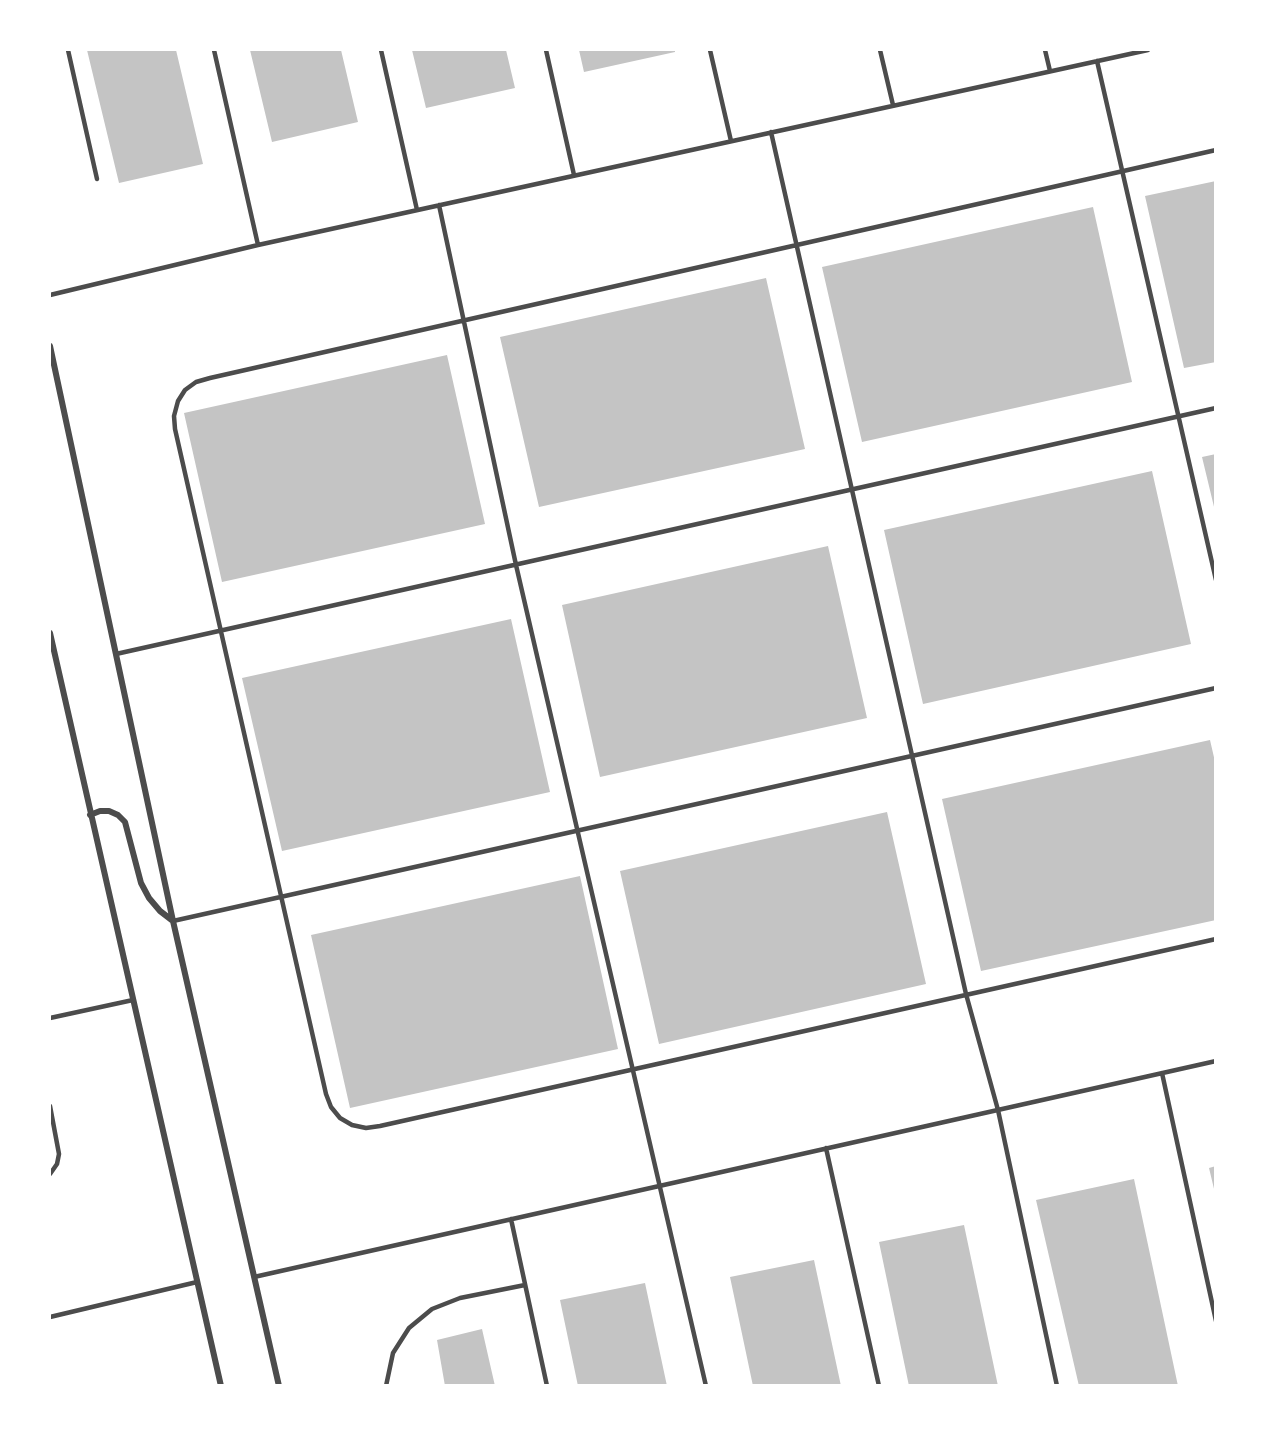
<!DOCTYPE html>
<html>
<head>
<meta charset="utf-8">
<style>
	body { margin:0 }
	#map { position:relative; width:1265px; height:1435px; overflow:hidden; background:#fff; font-family:"Sofia Sans Condensed",sans-serif }
	canvas { display:block }
	.frame { position:absolute; inset:0; border:51px solid #fff; pointer-events:none }
</style>
</head>
<body>
<div id="map">
<canvas width="1265" height="1435"></canvas>
<div class="frame"></div>
</div>
<script>
const g = document.querySelector('canvas').getContext('2d');
g.lineJoin = 'round';
function paint(path, color) { g.fillStyle = color; g.fill(path, 'evenodd'); }
const shape = rows => new Path2D(rows.map(r => 'M' + r).join(''));
function trace(path, color, width, dash) { g.strokeStyle = color; g.lineWidth = width; g.lineCap = dash ? 'butt' : 'round'; g.setLineDash(dash || []); g.stroke(path); }
const building = shape([
	[87,50,176,50,203,164,119,183],
	[250,50,341,50,358,122,272,142],
	[412,50,506,50,515,88,426,108],
	[579,50,675,50,675,52,584,72],
	[1216,181,1216,362,1184,368,1145,196],
	[1093,207,1132,382,862,442,822,267],
	[766,278,805,449,539,507,500,337],
	[447,355,485,524,222,582,184,413],
	[1216,454,1216,511,1215,511,1202,457],
	[1152,471,1191,644,923,704,884,530],
	[828,546,867,718,600,777,562,605],
	[511,619,550,792,282,851,242,678],
	[1210,740,1216,766,1216,920,981,971,942,799],
	[887,812,926,984,659,1044,620,871],
	[580,876,618,1049,350,1108,311,935],
	[1216,1166,1216,1193,1215,1193,1209,1168],
	[1134,1179,1178,1386,1079,1386,1036,1200],
	[964,1225,998,1386,909,1386,879,1242],
	[814,1260,841,1386,753,1386,730,1277],
	[645,1283,667,1386,578,1386,560,1300],
	[482,1329,495,1386,445,1386,437,1340]
]);
const service = shape([
	[68,50,97,179],
	[214,50,258,245],
	[381,50,417,210],
	[546,50,574,175],
	[710,50,731,141],
	[880,50,893,105],
	[1045,50,1050,71],
	[1097,61,1216,580],
	[771,132,966,994,998,1110,1057,1386],
	[1216,150,210,378,196,382,185,390,178,401,174,416,175,429,326,1094,331,1107,340,1118,352,1125,366,1128,380,1126,1216,939],
	[439,205,516,565,706,1386],
	[50,295,258,245,1148,50],
	[116,654,1216,408],
	[173,921,1216,688],
	[50,1018,133,1000],
	[1162,1073,1216,1321],
	[50,1106,59,1154,57,1164,50,1174],
	[826,1148,879,1386],
	[511,1219,547,1386],
	[254,1277,1216,1061],
	[50,1317,197,1282],
	[386,1386,393,1353,409,1328,432,1309,460,1298,525,1285]
]);
const minor = shape([
	[50,346,173,921,279,1386],
	[50,633,221,1386],
	[90,815,100,811,109,811,118,815,125,822,141,883,149,898,160,911,173,921]
]);
paint(building, '#c4c4c4');
trace(service, '#4c4c4c', 4.5);
trace(minor, '#4c4c4c', 6);
</script>
</body>
</html>
